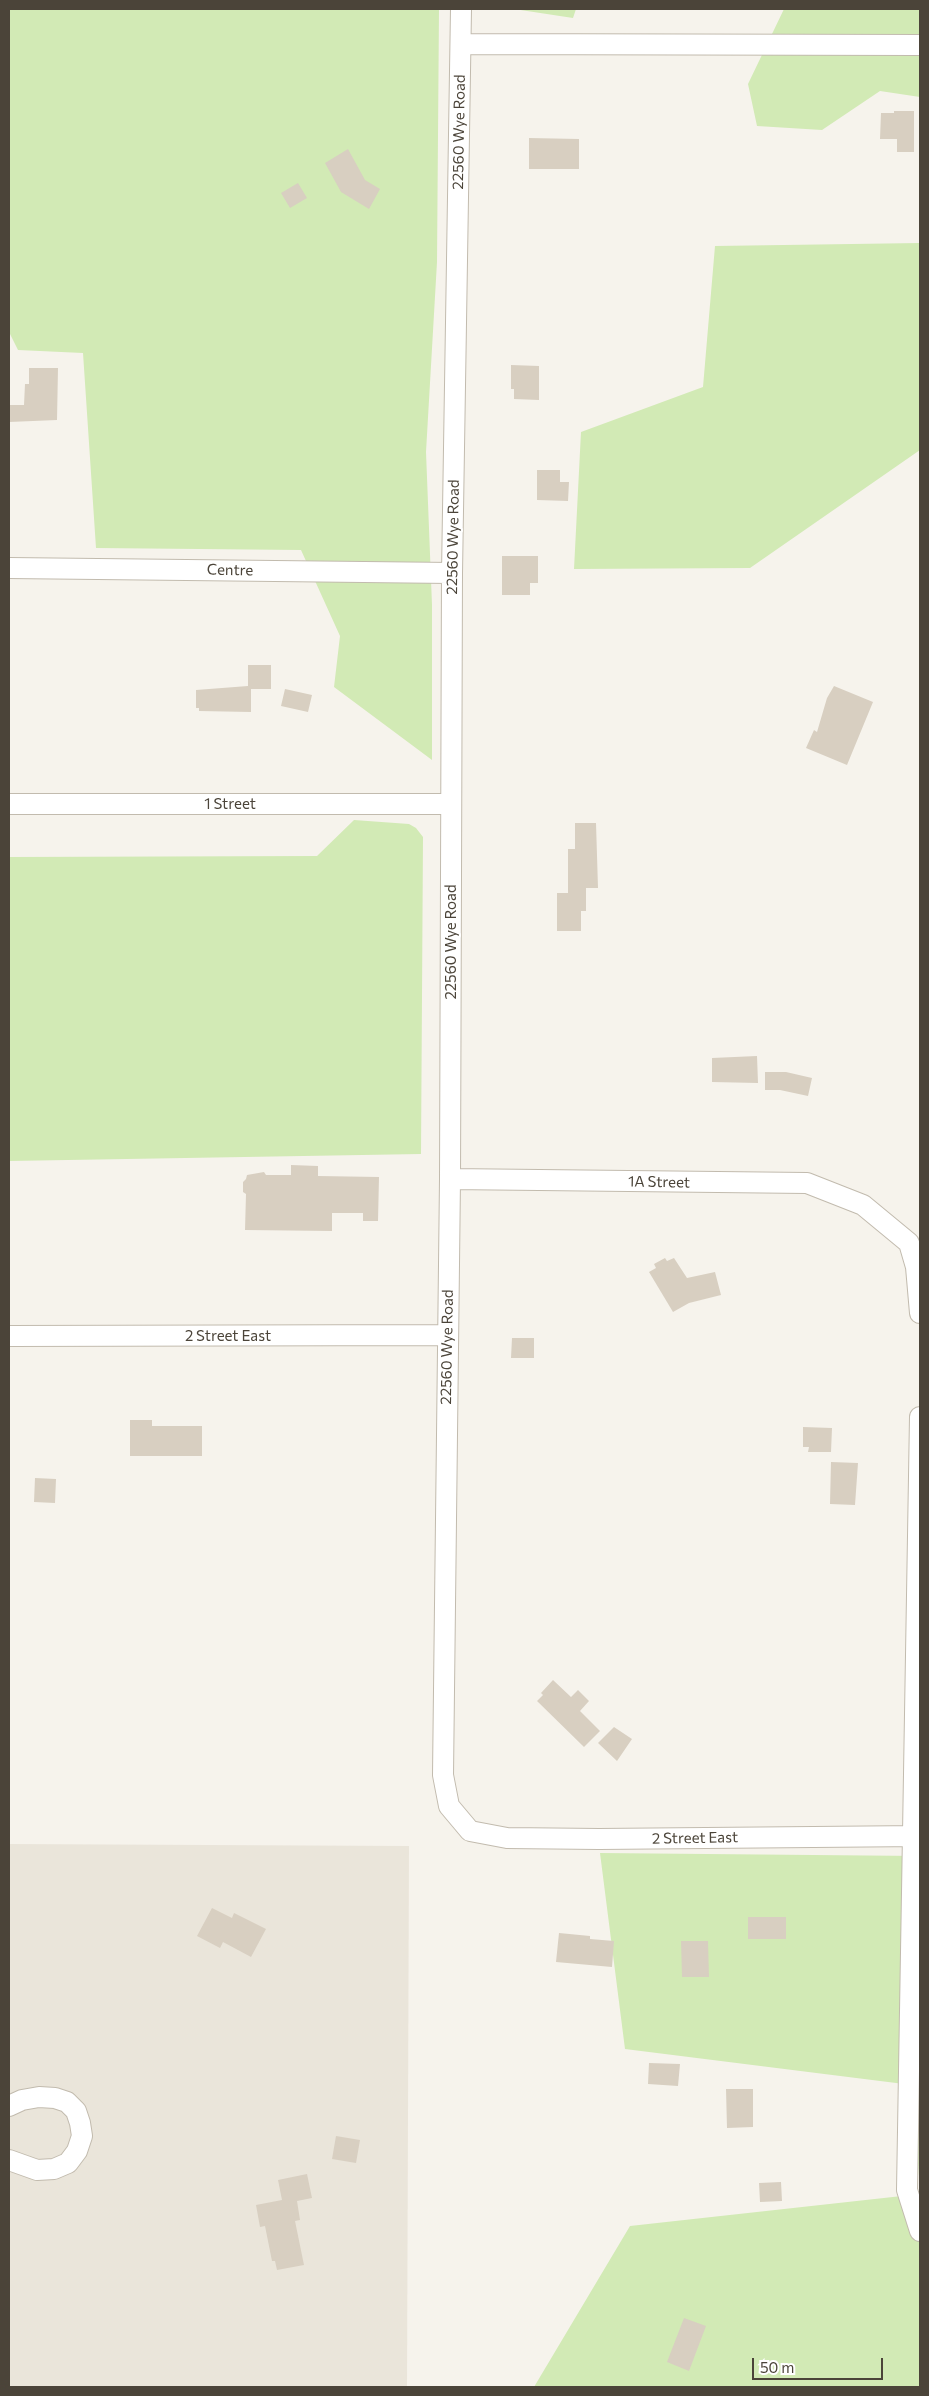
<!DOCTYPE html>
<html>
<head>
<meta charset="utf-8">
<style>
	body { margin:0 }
	#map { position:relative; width:929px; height:2396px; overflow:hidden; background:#f6f3ec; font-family:Commissioner,sans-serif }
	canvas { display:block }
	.frame { position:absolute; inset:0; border:10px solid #4b4439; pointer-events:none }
	.scale { position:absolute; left:752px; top:2358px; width:131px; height:22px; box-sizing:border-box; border:2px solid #4b4439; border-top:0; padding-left:6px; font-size:15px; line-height:18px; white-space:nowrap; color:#4b4439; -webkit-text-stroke:4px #fff; paint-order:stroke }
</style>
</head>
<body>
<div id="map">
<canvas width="929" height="2396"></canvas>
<div class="frame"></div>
<div class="scale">50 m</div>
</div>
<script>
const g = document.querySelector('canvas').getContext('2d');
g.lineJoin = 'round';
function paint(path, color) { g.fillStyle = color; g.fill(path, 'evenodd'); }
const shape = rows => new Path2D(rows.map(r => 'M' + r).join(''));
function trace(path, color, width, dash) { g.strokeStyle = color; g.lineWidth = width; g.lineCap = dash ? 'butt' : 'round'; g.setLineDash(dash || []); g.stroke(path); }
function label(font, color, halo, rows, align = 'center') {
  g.font = font + ' Commissioner,sans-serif'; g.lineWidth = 4; g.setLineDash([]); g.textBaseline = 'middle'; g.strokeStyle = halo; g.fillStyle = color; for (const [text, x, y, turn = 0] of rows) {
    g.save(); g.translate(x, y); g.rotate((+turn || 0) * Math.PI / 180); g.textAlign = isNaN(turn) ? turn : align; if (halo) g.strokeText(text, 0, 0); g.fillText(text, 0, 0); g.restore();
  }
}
const residential = shape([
	[9,1844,409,1846,407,2387,9,2387]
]);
const green = shape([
	[9,9,439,9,437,262,426,452,432,605,432,760,334,687,340,636,301,550,96,548,83,353,18,350,9,332],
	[514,9,576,9,573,18],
	[784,9,920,9,920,97,880,91,822,130,757,126,748,84],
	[920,243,920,450,750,568,574,569,581,432,703,387,715,246],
	[354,820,409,824,416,828,423,837,421,1154,9,1161,9,857,317,856],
	[600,1853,920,1856,920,2190,912,2085,625,2049],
	[920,2194,920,2387,534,2387,630,2226]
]);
const building = shape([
	[894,111,914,111,914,152,897,152,897,139,880,139,881,113,894,113],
	[529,138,579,139,579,169,529,169],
	[348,149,365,180,380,189,369,209,341,192,325,163],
	[298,183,307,198,290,208,281,193],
	[511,365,539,366,539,400,514,399,514,389,511,389],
	[29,368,58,368,57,420,9,422,9,405,24,405,25,384,29,384],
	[537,470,560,470,560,482,569,482,568,501,537,500],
	[502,556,538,556,538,583,530,583,530,595,502,595],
	[248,665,271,665,271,689,251,689,251,712,199,711,199,708,196,708,196,690,248,686],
	[834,686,873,702,847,765,806,748,814,730,817,732,827,698],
	[285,689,312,695,308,712,281,706],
	[575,823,596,823,598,888,586,888,586,911,581,911,581,931,557,931,557,893,568,893,568,849,575,849],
	[757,1056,758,1083,712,1082,712,1058],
	[765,1072,786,1072,812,1078,808,1096,780,1090,765,1090],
	[291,1165,318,1166,318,1176,379,1177,378,1221,363,1221,363,1213,332,1213,332,1231,245,1230,246,1194,243,1192,243,1182,246,1179,247,1175,264,1172,266,1175,291,1175],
	[665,1258,667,1261,674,1258,687,1278,715,1272,721,1295,689,1303,673,1312,649,1272,656,1268,654,1264],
	[512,1338,534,1338,534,1358,511,1358],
	[130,1420,152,1420,152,1426,202,1426,202,1456,130,1456],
	[803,1427,832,1428,831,1452,808,1452,809,1447,803,1447],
	[831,1462,858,1463,855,1505,830,1504],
	[35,1478,56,1479,55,1503,34,1502],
	[553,1680,571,1697,578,1690,589,1701,580,1711,600,1731,584,1747,537,1701,543,1695,541,1693],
	[614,1727,632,1739,617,1761,598,1743],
	[212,1908,232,1918,234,1913,266,1929,251,1957,223,1942,220,1948,197,1936],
	[748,1917,786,1917,786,1939,748,1939],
	[559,1933,590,1936,590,1939,614,1941,612,1967,556,1962],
	[681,1941,708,1941,709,1977,682,1977],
	[649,2063,680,2064,678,2086,648,2084],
	[726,2089,753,2089,753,2127,727,2128],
	[336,2136,360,2140,356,2163,332,2159],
	[307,2174,312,2198,297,2201,300,2220,295,2221,304,2265,277,2270,275,2261,272,2261,265,2226,260,2227,256,2205,282,2200,278,2180],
	[781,2182,782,2201,760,2202,759,2183],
	[684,2318,706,2326,689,2371,667,2362]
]);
const street = shape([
	[461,9,452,573,450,1179,443,1775,449,1806,470,1831,507,1838,599,1839,920,1836],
	[461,44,920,45],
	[9,568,452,573],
	[9,804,451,804],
	[450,1179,807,1183,863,1205,909,1243,916,1267,920,1313],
	[9,1336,447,1335],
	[920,1417,907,2190,920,2231],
	[9,2106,22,2100,39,2097,55,2098,67,2102,76,2111,80,2123,82,2136,77,2151,68,2163,54,2169,37,2170,9,2160]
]);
const streetNames = [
	["22560 Wye Road",459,132,-89],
	["22560 Wye Road",453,537,-89],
	["Centre",230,570,1],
	["1 Street",230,804],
	["22560 Wye Road",451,942,-90],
	["1A Street",659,1182,1],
	["2 Street East",228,1336],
	["22560 Wye Road",447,1347,-89],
	["2 Street East",695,1838,-1]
];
paint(residential, '#eae5da');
paint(green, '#d2eab5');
paint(building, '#d8cfc1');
trace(street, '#c2bbae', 22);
trace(street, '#fff', 20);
label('15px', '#4b4439', '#fff', streetNames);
</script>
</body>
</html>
